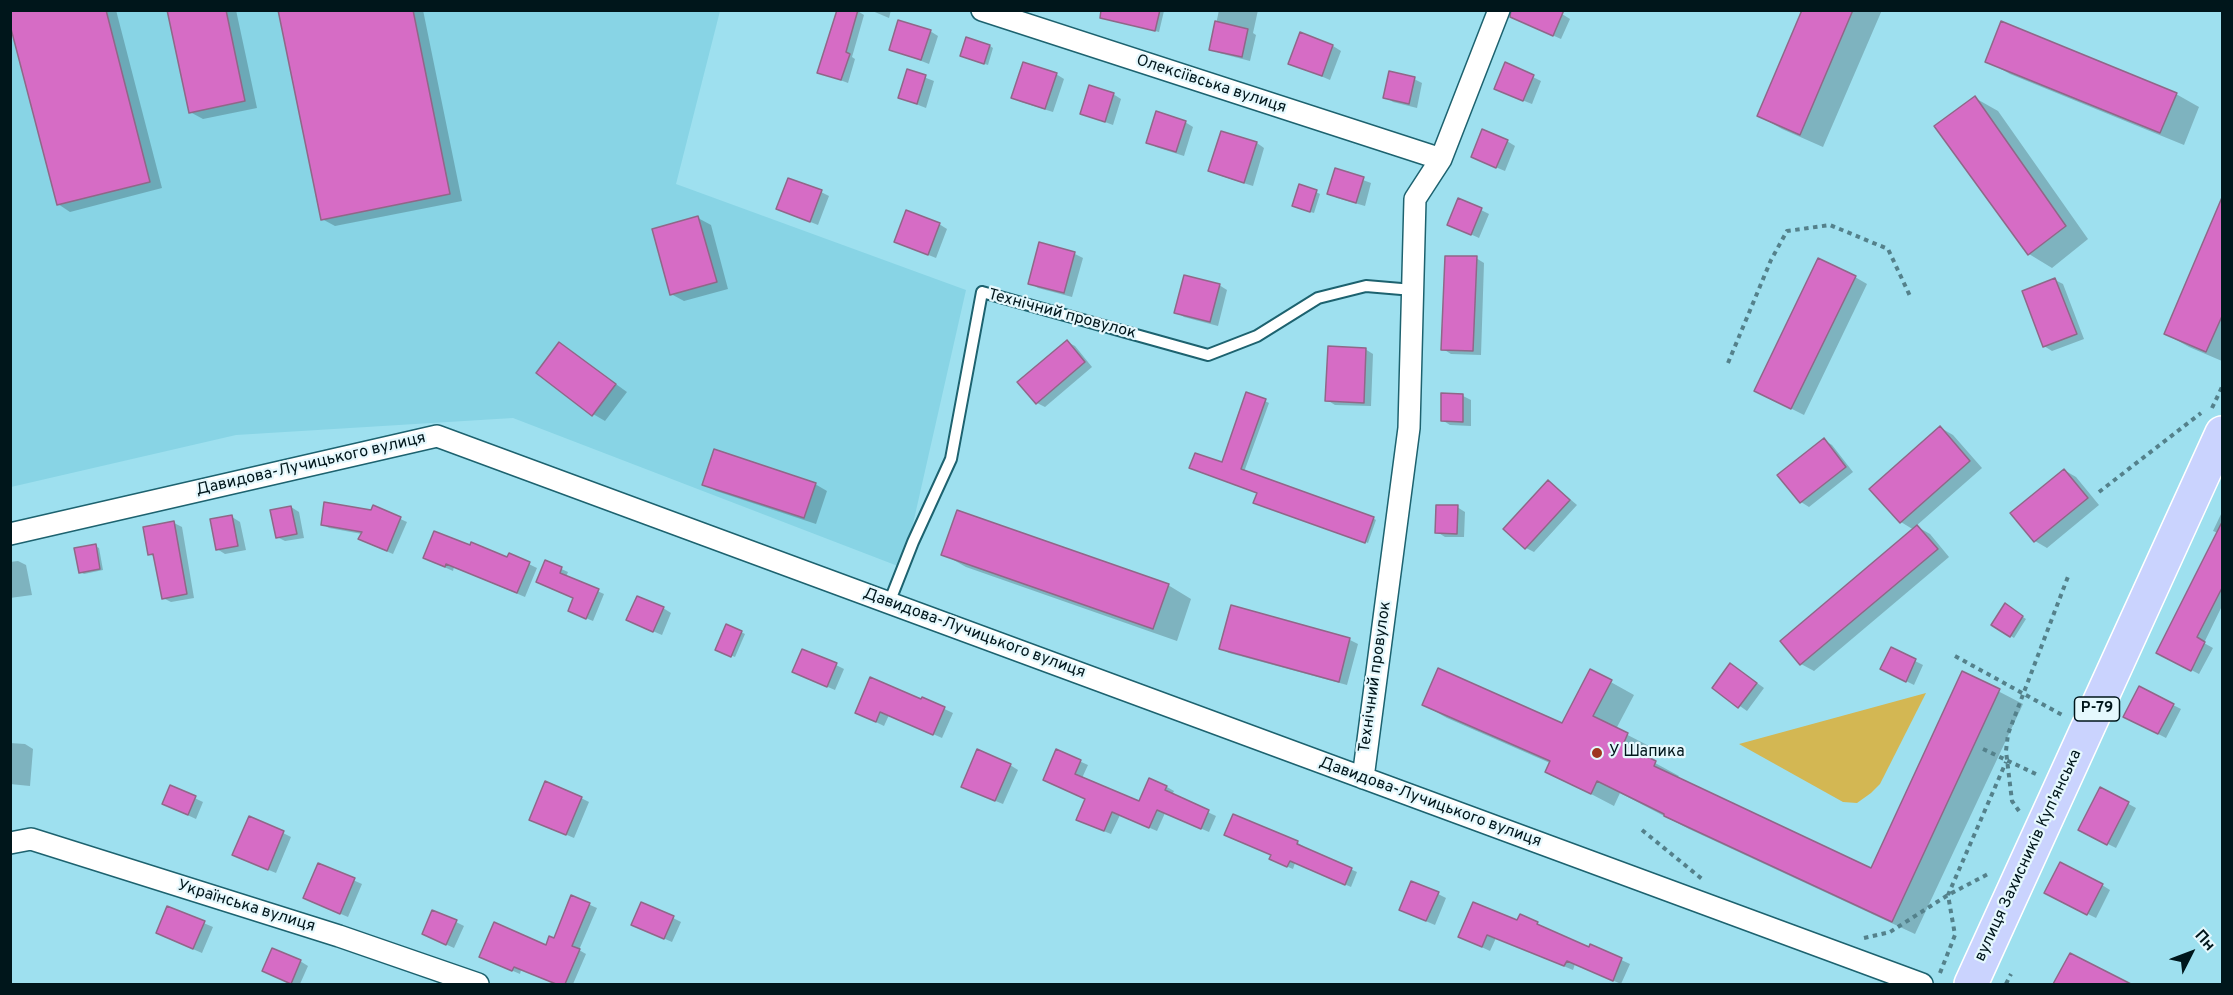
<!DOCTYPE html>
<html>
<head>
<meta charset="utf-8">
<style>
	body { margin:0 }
	#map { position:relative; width:2233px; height:995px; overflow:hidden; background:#9ee0ef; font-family:Overpass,sans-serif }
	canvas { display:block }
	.frame { position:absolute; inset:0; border:12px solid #00161b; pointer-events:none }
	.north { position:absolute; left:2161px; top:923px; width:60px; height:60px; -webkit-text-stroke:4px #e5f8fd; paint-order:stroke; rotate:48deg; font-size:16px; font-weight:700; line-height:24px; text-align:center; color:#00161b }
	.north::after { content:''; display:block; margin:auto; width:21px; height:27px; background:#00161b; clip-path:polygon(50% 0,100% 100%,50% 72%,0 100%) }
</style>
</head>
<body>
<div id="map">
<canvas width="2233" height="995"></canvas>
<div class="frame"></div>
<div class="north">Пн</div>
</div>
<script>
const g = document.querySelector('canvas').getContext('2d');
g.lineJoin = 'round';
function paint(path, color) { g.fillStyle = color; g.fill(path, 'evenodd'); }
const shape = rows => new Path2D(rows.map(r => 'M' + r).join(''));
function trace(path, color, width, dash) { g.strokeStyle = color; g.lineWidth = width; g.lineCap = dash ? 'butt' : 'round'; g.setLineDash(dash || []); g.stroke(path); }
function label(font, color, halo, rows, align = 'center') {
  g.font = font + ' Overpass,sans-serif'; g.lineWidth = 4.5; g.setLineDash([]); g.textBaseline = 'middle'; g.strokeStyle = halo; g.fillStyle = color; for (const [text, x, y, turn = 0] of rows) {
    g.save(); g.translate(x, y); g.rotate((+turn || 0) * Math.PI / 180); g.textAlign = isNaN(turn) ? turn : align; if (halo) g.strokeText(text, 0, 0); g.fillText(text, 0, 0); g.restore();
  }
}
const built = shape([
	[10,11,720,11,676,184,966,290,903,568,513,418,236,435,11,487]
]);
const green = shape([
	[1926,693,1880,784,1871,793,1857,803,1843,802,1739,744]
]);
const shadow = shape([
	[10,10,116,10,162,188,70,212,58,204],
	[169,10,236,10,257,108,203,119,190,112],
	[280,10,423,10,462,201,335,226,322,219],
	[856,10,864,15,852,57,855,59,848,83,819,72],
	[870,10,891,10,889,18],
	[1136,10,1164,11,1159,32,1137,26],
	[1219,10,1258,10,1253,33,1256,35,1250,61,1219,53,1211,49],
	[1804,10,1882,10,1823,147,1782,129,1759,116],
	[1562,14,1570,19,1561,39,1534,27],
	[930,31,938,36,929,64,891,49],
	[990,46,993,48,988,65,966,58],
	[1333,46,1341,51,1330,80,1290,63],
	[1987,61,2176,94,2199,107,2184,145,2010,74],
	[1506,64,1541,81,1532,104,1504,93],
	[908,71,934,81,926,108,900,98],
	[1056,74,1064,79,1053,112,1021,102,1013,98],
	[1414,79,1422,83,1417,108,1393,102,1385,97],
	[1113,94,1121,99,1113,125,1081,113],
	[1975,98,1998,111,2088,239,2052,268,2029,254],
	[1185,122,1193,127,1184,156,1156,147,1148,142],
	[1507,141,1515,146,1505,171,1481,161],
	[1257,143,1264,148,1253,186,1218,175,1210,171],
	[1336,170,1371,183,1365,206,1337,198,1329,193],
	[821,192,829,196,818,225,778,209],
	[1316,192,1320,194,1314,213,1297,208],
	[2222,198,2222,361,2189,347,2166,334],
	[1481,210,1489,214,1479,238,1457,228],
	[698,218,711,225,728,289,684,301,671,294],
	[939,224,947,229,936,258,896,242],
	[1040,244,1075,254,1083,258,1072,297,1038,288,1030,283],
	[1476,258,1484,263,1481,355,1451,354,1443,349],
	[1855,277,1867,284,1804,415,1768,397],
	[2055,280,2063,284,2084,339,2052,351,2044,346],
	[1219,285,1227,290,1218,326,1184,317,1176,312],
	[1067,342,1075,346,1092,367,1045,407,1037,403],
	[560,344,627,392,605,421,593,414],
	[1365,349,1373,354,1371,406,1335,405,1327,400],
	[1443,395,1463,396,1471,400,1471,426,1450,425,1442,420],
	[1265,401,1269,403,1244,472,1373,518,1376,520,1368,543,1259,504,1258,493,1222,464],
	[1941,428,1953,435,1982,468,1916,526,1930,534,1949,557,1814,671,1801,664,1782,641,1914,530,1901,522],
	[1824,440,1832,445,1853,472,1809,507,1801,502],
	[2064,470,2076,477,2099,505,2047,548,2035,541],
	[1549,481,1577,505,1534,552,1526,548],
	[704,484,815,484,827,491,816,524,716,491],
	[291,507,299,512,304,538,285,541,277,537],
	[374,507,407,522,393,554,367,543,362,534,329,528,322,524,372,512],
	[1457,507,1465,512,1464,537,1445,537,1437,532],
	[2222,512,2222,606,2204,643,2213,648,2199,674,2166,657,2218,533,2213,531],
	[232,517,240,522,246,550,225,554,217,549],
	[174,523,182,527,194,598,171,602,163,598,155,557,149,554],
	[95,546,99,548,103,570,84,574,80,572],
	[943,554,1168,585,1191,599,1177,641,966,567],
	[510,555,537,568,525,597,454,567,453,571,433,562,508,559],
	[18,561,26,565,32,595,10,598,10,562],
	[546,562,568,572,566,577,604,594,593,621,576,614,575,598,537,582],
	[2005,605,2026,619,2014,638,1993,624],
	[1232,607,1350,640,1358,644,1347,685,1229,653,1221,649],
	[663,608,671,613,662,635,636,624],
	[741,632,745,634,735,657,720,651],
	[1891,649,1923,665,1914,685,1890,673],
	[836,665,844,669,835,690,802,676],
	[1738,669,1764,688,1747,711,1714,688],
	[1591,671,1634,695,1616,729,1651,747,1646,758,1679,776,1677,778,1872,870,1963,673,2023,704,1915,934,1689,829,1620,793,1614,806,1547,771,1550,763,1447,718,1424,705,1563,724],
	[923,699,953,713,942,738,889,715,884,726,857,713,922,701],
	[2173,705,2181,709,2166,738,2133,721],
	[10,743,25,744,33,749,30,786,10,784],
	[1057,751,1088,765,1082,778,1140,802,1150,780,1167,787,1174,791,1172,795,1216,816,1209,832,1165,813,1157,831,1120,815,1111,834,1086,824,1087,799],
	[1010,765,1018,770,1003,804,971,791],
	[171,787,203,802,196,819,172,808],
	[2101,789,2136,808,2116,848,2088,834],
	[581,798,589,802,574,838,539,823],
	[1234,816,1298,843,1303,846,1302,848,1357,872,1351,887,1295,863,1293,869,1276,862,1273,855],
	[283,833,291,837,276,873,242,859],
	[319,865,362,884,348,917,313,902],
	[2102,885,2110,890,2096,918,2054,897],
	[1438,894,1446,898,1435,925,1409,914],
	[572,897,597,908,579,950,586,954,573,984,556,984,521,970,520,974,488,960,546,947,555,940],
	[168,908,213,927,202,953,165,937],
	[1521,916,1590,949,1591,946,1630,964,1621,984,1575,964,1573,970,1496,938,1490,951,1460,937,1518,922],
	[673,918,681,922,672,942,633,925],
	[456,922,464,926,454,948,423,934],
	[2070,955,2128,984,2055,984],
	[300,961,308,966,300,984,293,984,264,971]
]);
const building = shape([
	[10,10,106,10,150,182,57,205,10,25,10,10],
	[167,10,226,10,245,101,189,113,167,10],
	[278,10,413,10,450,194,321,220,278,10],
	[837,10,858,10,846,52,850,54,841,80,817,73,837,10],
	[1101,10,1160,10,1155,31,1100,18,1101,10],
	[1511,10,1564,10,1553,36,1510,17,1511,10],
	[1802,10,1853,10,1800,135,1757,116,1802,10],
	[898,20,931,30,921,60,889,50,898,20],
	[1215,21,1248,29,1242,57,1209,50,1215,21],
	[2001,21,2177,93,2160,133,1985,62,2001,21],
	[1300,32,1333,45,1322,76,1288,64,1300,32],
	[966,37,990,45,984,64,960,56,966,37],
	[1023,62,1057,73,1045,109,1011,98,1023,62],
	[1505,62,1534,75,1523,101,1494,89,1505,62],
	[907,69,926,75,917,104,898,98,907,69],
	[1389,71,1415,77,1409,104,1383,98,1389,71],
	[1089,85,1114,93,1105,122,1080,114,1089,85],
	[1975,96,2066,226,2028,255,1934,126,1975,96],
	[1156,111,1186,121,1176,152,1146,143,1156,111],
	[1482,129,1508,140,1496,168,1471,157,1482,129],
	[1221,131,1257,142,1244,183,1208,171,1221,131],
	[1335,168,1364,177,1356,203,1327,194,1335,168],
	[788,178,822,190,810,222,776,209,788,178],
	[1299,184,1317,190,1310,212,1292,206,1299,184],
	[2223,195,2223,314,2206,352,2164,334,2223,195],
	[1458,198,1482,208,1471,235,1447,225,1458,198],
	[906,210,940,223,928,255,894,242,906,210],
	[698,216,717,282,670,295,652,229,698,216],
	[1039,242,1075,252,1064,293,1028,284,1039,242],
	[1445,256,1477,256,1473,351,1441,350,1445,256],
	[1818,258,1856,276,1791,409,1754,391,1818,258],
	[1184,275,1220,284,1210,322,1174,313,1184,275],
	[2055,278,2077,334,2043,347,2022,291,2055,278],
	[1067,340,1085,362,1036,404,1017,382,1067,340],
	[559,342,616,384,592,416,536,373,559,342],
	[1328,346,1366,348,1364,403,1325,401,1328,346],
	[1246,392,1266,399,1241,469,1374,517,1365,543,1253,503,1257,493,1189,468,1195,453,1222,462,1246,392],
	[1441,393,1463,394,1463,422,1441,421,1441,393],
	[1940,426,1970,461,1900,523,1869,489,1940,426],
	[1824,438,1846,467,1800,503,1777,475,1824,438],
	[714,449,816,483,804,518,702,485,714,449],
	[2064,469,2088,498,2034,542,2010,513,2064,469],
	[1548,480,1570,500,1525,549,1503,529,1548,480],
	[324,502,371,510,373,505,401,517,387,551,358,539,362,532,321,525,324,502],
	[1436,505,1458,505,1457,534,1435,533,1436,505],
	[291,506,297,534,276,538,270,510,291,506],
	[957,510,1169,584,1153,629,941,555,957,510],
	[232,515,238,546,216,550,210,519,232,515],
	[2223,520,2223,586,2197,637,2205,642,2191,671,2156,653,2223,520],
	[174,521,187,594,162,599,153,554,148,555,143,527,174,521],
	[1917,525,1938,549,1800,665,1780,641,1917,525],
	[434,531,470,545,471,542,507,557,509,553,530,562,517,593,446,564,445,567,423,558,434,531],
	[96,544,100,569,79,573,74,548,96,544],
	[545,560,562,567,560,573,599,589,586,619,568,611,573,598,536,582,545,560],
	[637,596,664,607,653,632,626,620,637,596],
	[2005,603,2023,616,2010,637,1991,625,2005,603],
	[1231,605,1350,638,1339,682,1219,649,1231,605],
	[726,624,742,631,731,657,715,650,726,624],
	[1891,647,1916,659,1906,682,1880,669,1891,647],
	[802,649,837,663,827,687,792,672,802,649],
	[1730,663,1757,683,1738,708,1712,688,1730,663],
	[1438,668,1562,723,1590,669,1612,680,1593,716,1628,733,1623,745,1656,761,1654,766,1871,868,1962,671,2000,689,1892,922,1664,816,1664,814,1597,781,1591,794,1545,772,1550,761,1422,705,1438,668],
	[870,677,921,699,922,697,945,707,933,735,880,712,876,722,855,713,870,677],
	[2139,686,2174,704,2158,734,2123,717,2139,686],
	[977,749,1011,764,995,801,961,787,977,749],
	[1056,749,1081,760,1075,774,1139,801,1149,778,1167,786,1165,790,1209,810,1201,829,1157,810,1149,828,1112,812,1104,831,1076,820,1085,799,1043,780,1056,749],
	[545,781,582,797,566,835,529,820,545,781],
	[170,785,196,796,188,815,162,804,170,785],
	[2100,787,2129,802,2107,845,2078,830,2100,787],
	[1233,814,1298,841,1297,844,1352,868,1345,885,1290,861,1287,867,1269,859,1271,855,1224,835,1233,814],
	[249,816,284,831,268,870,232,855,249,816],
	[2060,862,2103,884,2087,915,2044,893,2060,862],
	[318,863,355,878,340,914,303,898,318,863],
	[1411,881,1439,892,1426,921,1399,910,1411,881],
	[571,895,590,903,572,946,580,949,565,984,556,984,514,967,512,971,479,957,494,922,546,945,549,936,554,938,571,895],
	[641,902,674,916,664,939,631,925,641,902],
	[1473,902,1517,920,1520,914,1538,922,1537,924,1589,947,1590,944,1622,958,1613,981,1567,961,1564,966,1487,935,1482,947,1458,937,1473,902],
	[167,906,205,921,193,949,156,933,167,906],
	[432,910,457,920,446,945,422,934,432,910],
	[272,948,301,960,291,984,262,971,272,948],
	[2070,953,2131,984,2053,984,2070,953]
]);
const path = shape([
	[1728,363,1771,260,1787,231,1830,225,1888,249,1910,296],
	[2212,408,2222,387],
	[2099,492,2201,413],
	[1955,656,2064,716],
	[1983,749,2038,775],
	[2019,811,2012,801,2006,751,2008,734,2069,574],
	[1642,830,1702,879],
	[1864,938,1890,932,1948,895,1990,873],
	[1940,973,1955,935,1948,895,2006,762],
	[2006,984,2011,974]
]);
const service = shape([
	[889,603,913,542,951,459,982,292,1208,355,1257,336,1318,298,1366,286,1413,290]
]);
const minor = shape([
	[982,10,1441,159],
	[10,534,437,436,1922,984],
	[1363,778,1409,428,1415,199,1441,159,1499,10],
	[10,843,31,839,339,936,478,984]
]);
const primary = shape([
	[1971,984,2222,433]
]);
const markers = [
	[1597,753,6,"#9f361f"]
];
const shields = [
	[2097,709,45]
];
const shieldNames = [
	["Р-79",2097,709]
];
const streetNames = [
	["Олексіївська вулиця",1211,85,18],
	["Технічний провулок",1062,315,15],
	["Давидова-Лучицького вулиця",311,465,-13],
	["Давидова-Лучицького вулиця",974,634,20],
	["Технічний провулок",1376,677,-82],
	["Давидова-Лучицького вулиця",1430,803,20],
	["вулиця Захисників Куп'янська",2029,856,-65],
	["Українська вулиця",246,907,17]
];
const poiNames = [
	["У Шапика",1609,753]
];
paint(built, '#88d4e5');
paint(green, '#d3b753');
paint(shadow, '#0003');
paint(building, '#d66cc5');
trace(building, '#906788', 1.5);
trace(service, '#1d626f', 14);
trace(minor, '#1d626f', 24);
trace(primary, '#fff', 36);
trace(path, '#54818b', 4, [4.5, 4.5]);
trace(service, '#fff', 10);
trace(minor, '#fff', 21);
trace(primary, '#cad3fe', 33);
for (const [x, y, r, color] of markers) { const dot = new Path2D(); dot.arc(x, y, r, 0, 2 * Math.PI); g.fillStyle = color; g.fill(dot); trace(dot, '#e5f8fd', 2); }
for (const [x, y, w] of shields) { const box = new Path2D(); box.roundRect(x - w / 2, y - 12, w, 24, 4.5); g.fillStyle = '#e5f8fd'; g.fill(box); trace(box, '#00161b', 1.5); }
label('bold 15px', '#00161b', null, shieldNames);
label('16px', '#00161b', '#e5f8fd', streetNames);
label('16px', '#00161b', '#e5f8fd', poiNames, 'left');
</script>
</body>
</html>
